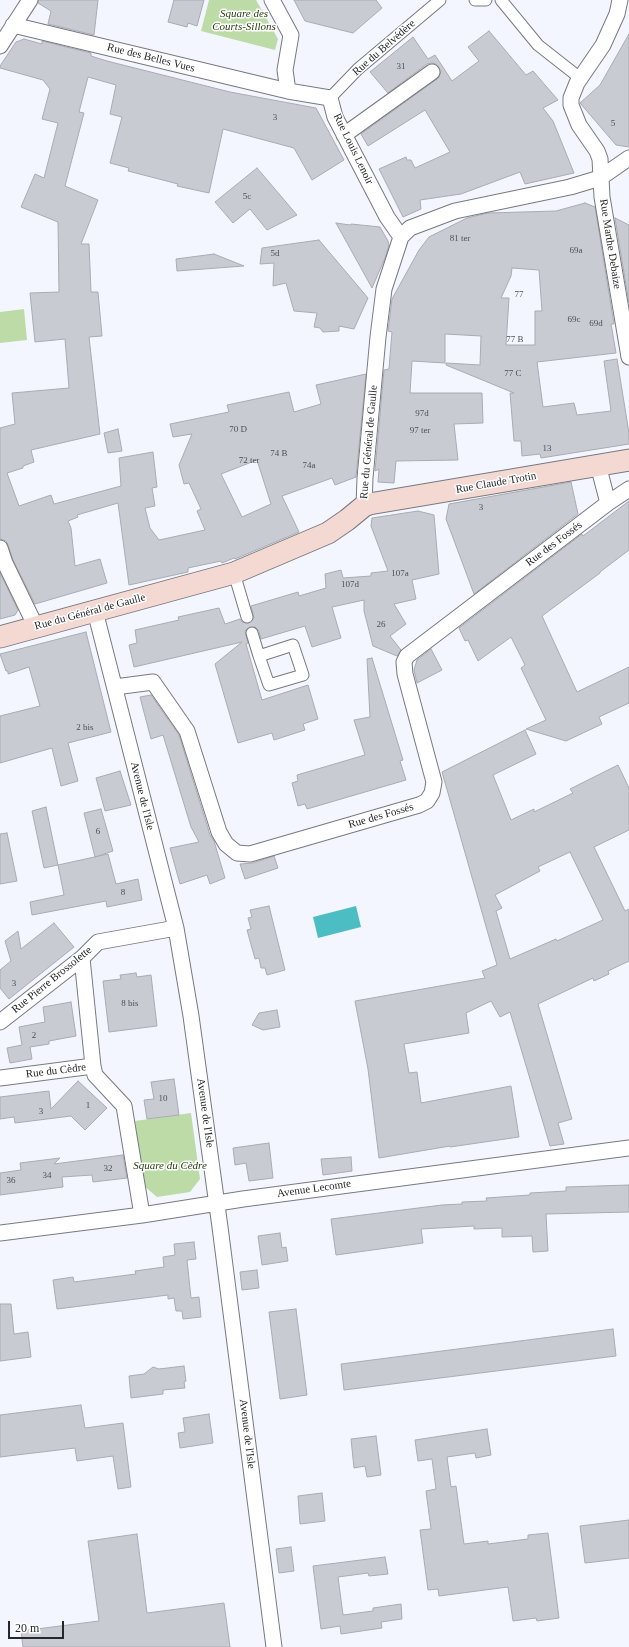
<!DOCTYPE html>
<html>
<head>
<meta charset="utf-8">
<style>
	body { margin:0 }
	#map { position:relative; width:629px; height:1647px; overflow:hidden; background:#f4f6ff; font-family:"Times New Roman",serif }
	canvas { display:block }
	.scale { position:absolute; left:8px; top:1621px; width:56px; height:18px; box-sizing:border-box; border:2px solid #26272a; border-top:0; padding-left:5px; font-size:12px; line-height:14px; white-space:nowrap; color:#26272a; -webkit-text-stroke:3px #fff; paint-order:stroke }
</style>
</head>
<body>
<div id="map">
<canvas width="629" height="1647"></canvas>
<div class="scale">20 m</div>
</div>
<script>
const g = document.querySelector('canvas').getContext('2d');
g.lineJoin = 'round';
function paint(path, color) { g.fillStyle = color; g.fill(path, 'evenodd'); }
const shape = rows => new Path2D(rows.map(r => 'M' + r).join(''));
function trace(path, color, width, dash) { g.strokeStyle = color; g.lineWidth = width; g.lineCap = dash ? 'butt' : 'round'; g.setLineDash(dash || []); g.stroke(path); }
function label(font, color, halo, rows, align = 'center') {
  g.font = font + ' "Times New Roman",serif'; g.lineWidth = 3; g.setLineDash([]); g.textBaseline = 'middle'; g.strokeStyle = halo; g.fillStyle = color; for (const [text, x, y, turn = 0] of rows) {
    g.save(); g.translate(x, y); g.rotate((+turn || 0) * Math.PI / 180); g.textAlign = isNaN(turn) ? turn : align; if (halo) g.strokeText(text, 0, 0); g.fillText(text, 0, 0); g.restore();
  }
}
const green = shape([
	[209,0,256,0,278,39,275,50,201,31],
	[24,309,27,340,0,343,0,312],
	[191,1113,200,1179,190,1192,157,1197,143,1185,135,1121]
]);
const water = shape([
	[356,906,361,927,318,938,313,917]
]);
const building = shape([
	[39,0,98,0,94,35,48,24,51,11,38,3,39,0],
	[174,0,204,0,197,26,188,23,187,27,168,22,174,0],
	[294,0,376,0,382,8,353,33,305,21,294,0],
	[489,31,526,75,533,71,558,100,543,108,553,121,574,173,525,184,520,172,461,194,420,200,421,209,403,217,379,169,406,157,407,160,411,160,415,168,450,152,425,110,368,146,361,134,437,79,440,75,441,71,436,64,432,63,427,64,388,93,370,72,413,37,428,59,435,55,452,81,479,61,468,47,489,31],
	[629,34,629,147,616,145,580,103,600,85,629,34],
	[24,39,42,44,42,41,91,53,91,56,107,61,230,92,316,108,344,160,312,180,294,148,223,129,209,193,177,186,178,184,128,171,129,168,110,163,122,117,110,114,116,85,88,77,79,112,84,113,65,186,98,200,81,244,89,244,91,292,98,292,102,336,89,337,100,434,31,450,34,462,23,466,23,468,7,473,19,506,51,495,54,504,121,486,119,458,153,452,157,487,152,488,155,506,145,508,150,528,159,540,205,530,197,511,201,509,189,483,184,484,179,465,192,434,173,437,170,424,229,412,227,405,289,392,294,412,321,404,316,385,366,374,356,477,335,485,332,478,282,496,299,532,235,559,234,558,222,563,221,561,188,568,188,572,129,585,118,503,77,515,78,517,68,521,71,528,75,566,100,559,107,583,35,604,13,560,8,545,6,541,0,539,0,428,15,424,12,393,69,388,65,339,35,342,30,293,59,292,58,222,21,207,35,174,44,178,58,123,42,119,50,89,43,80,0,68,0,66,16,42,24,39],
	[257,460,271,504,242,517,221,474,257,460],
	[257,168,297,215,267,230,250,209,233,223,215,202,257,168],
	[585,203,595,207,614,324,611,324,616,353,537,362,543,407,574,403,577,415,611,411,604,361,617,359,629,433,629,444,541,458,540,454,522,456,521,441,514,441,510,393,514,393,446,365,446,363,480,365,481,336,445,334,445,363,412,361,410,393,482,393,483,423,454,424,458,460,396,461,394,483,378,482,379,469,375,471,384,370,389,369,392,332,388,331,392,299,419,250,429,237,467,218,488,213,556,211,585,203],
	[512,268,539,270,542,311,535,311,535,345,506,345,509,298,501,298,511,276,512,268],
	[615,218,629,225,629,303,615,218],
	[336,223,350,225,351,224,380,227,388,241,389,245,385,258,372,288,336,223],
	[319,240,368,298,354,329,339,326,339,331,323,332,320,328,314,327,317,313,294,311,286,283,273,286,274,263,260,264,262,248,319,240],
	[214,254,244,266,177,271,176,259,214,254],
	[118,429,122,451,108,453,104,433,118,429],
	[571,482,578,514,474,594,446,519,449,504,571,482],
	[629,501,629,550,600,572,600,573,542,616,577,692,629,667,629,703,599,717,602,724,566,741,526,729,546,720,521,668,525,665,511,637,478,661,468,640,465,641,459,628,582,534,583,536,629,501],
	[418,511,434,515,439,574,412,580,416,599,394,604,406,624,390,636,401,650,397,656,373,646,364,611,364,600,332,607,341,638,312,647,305,626,261,639,259,631,254,626,250,626,245,631,248,643,246,644,262,700,308,685,318,719,303,724,305,730,274,740,272,733,238,743,215,664,242,642,134,667,129,645,137,643,135,630,179,620,178,617,219,608,225,624,240,619,242,622,249,624,254,618,251,606,298,592,299,596,326,588,325,574,341,570,343,578,371,576,371,573,388,571,371,526,372,518,418,511],
	[0,573,18,610,15,615,0,619,0,573],
	[86,632,111,732,68,743,78,781,61,786,52,748,0,763,0,716,40,706,29,667,8,674,8,671,6,671,0,654,86,632],
	[431,649,442,670,417,683,414,670,417,660,431,649],
	[372,658,403,760,400,761,406,780,307,809,305,804,298,806,292,783,298,781,297,775,365,755,354,720,370,717,367,659,372,658],
	[151,695,179,735,210,835,214,841,225,878,210,884,207,875,180,884,170,848,199,842,191,827,163,735,151,739,140,697,151,695],
	[525,730,536,754,493,775,511,820,534,809,534,812,573,793,570,789,618,765,629,788,629,830,594,847,625,911,629,909,629,961,608,971,609,974,594,981,593,978,538,1004,572,1119,558,1123,564,1144,550,1146,510,1012,500,1017,491,1001,466,1013,469,1033,404,1044,409,1073,417,1072,421,1103,511,1086,519,1137,450,1147,450,1146,379,1158,368,1069,355,1001,485,978,482,971,497,965,442,772,525,730],
	[570,852,603,920,557,941,556,939,510,959,496,911,502,908,495,895,540,871,538,867,570,852],
	[120,771,131,805,105,811,96,778,120,771],
	[46,807,58,865,108,854,116,884,138,879,142,900,107,907,106,901,32,915,30,902,64,895,58,865,44,868,32,811,46,807],
	[101,809,113,851,95,857,84,813,101,809],
	[7,833,17,881,0,884,0,834,7,833],
	[274,856,278,868,245,879,240,864,253,863,274,856],
	[269,906,285,970,267,975,265,968,261,968,259,958,255,959,247,930,251,929,248,918,252,917,250,910,269,906],
	[54,923,74,947,9,999,0,988,0,970,11,961,5,941,18,931,21,949,54,923],
	[136,973,137,977,151,975,157,1026,109,1032,103,981,121,979,120,975,136,973],
	[71,1002,76,1036,49,1041,49,1044,30,1047,32,1059,10,1063,7,1048,22,1045,19,1027,45,1022,43,1007,71,1002],
	[277,1010,280,1027,263,1030,252,1025,259,1013,277,1010],
	[174,1079,179,1115,147,1119,144,1100,154,1099,151,1082,174,1079],
	[78,1081,107,1108,85,1130,71,1116,15,1123,14,1117,0,1119,0,1097,49,1091,51,1109,78,1081],
	[269,1143,273,1178,249,1181,246,1163,235,1165,233,1148,269,1143],
	[123,1155,127,1178,93,1182,92,1175,62,1177,63,1187,0,1195,0,1173,21,1170,20,1163,60,1158,54,1164,123,1155],
	[351,1157,352,1171,323,1175,321,1159,351,1157],
	[629,1185,629,1212,546,1214,548,1251,533,1252,532,1236,502,1237,502,1228,474,1229,474,1226,421,1229,423,1243,336,1255,331,1219,442,1205,462,1204,462,1202,487,1201,486,1198,530,1195,530,1193,566,1191,566,1187,629,1185],
	[280,1233,282,1248,286,1247,288,1261,262,1265,258,1236,280,1233],
	[194,1242,196,1259,187,1260,191,1298,199,1297,201,1317,183,1319,182,1311,176,1311,174,1298,168,1299,168,1295,57,1309,53,1280,73,1277,74,1282,136,1274,135,1271,164,1267,163,1257,175,1255,174,1244,194,1242],
	[257,1270,259,1288,242,1290,240,1272,257,1270],
	[0,1304,11,1304,14,1334,28,1332,31,1357,0,1361,0,1304],
	[296,1309,307,1395,280,1399,269,1312,296,1309],
	[613,1329,616,1356,344,1390,341,1364,613,1329],
	[184,1366,186,1381,184,1382,185,1388,163,1390,163,1394,131,1398,129,1376,144,1374,153,1367,159,1369,184,1366],
	[81,1405,85,1428,123,1423,131,1487,118,1489,113,1456,77,1461,75,1448,0,1457,0,1415,81,1405],
	[209,1414,213,1443,180,1448,178,1433,185,1432,183,1418,209,1414],
	[487,1429,491,1455,476,1458,475,1453,447,1457,451,1487,456,1486,464,1544,488,1541,488,1544,528,1539,528,1535,548,1533,559,1618,537,1621,536,1618,513,1621,508,1587,439,1596,438,1589,428,1590,420,1530,431,1529,426,1491,436,1489,432,1459,418,1461,415,1440,487,1429],
	[376,1436,381,1475,367,1477,365,1466,354,1468,351,1439,376,1436],
	[322,1493,325,1521,300,1524,298,1496,322,1493],
	[629,1520,629,1558,585,1563,580,1526,629,1520],
	[137,1534,147,1613,224,1603,230,1647,23,1647,21,1631,99,1621,88,1541,137,1534],
	[291,1547,294,1571,279,1573,276,1549,291,1547],
	[385,1557,388,1574,369,1576,368,1573,338,1577,343,1615,373,1611,373,1608,401,1604,402,1619,381,1622,382,1628,341,1634,340,1626,321,1629,313,1566,385,1557]
]);
const pedestrianTunnel = shape([
	[247,617,252,633]
]);
const pedestrian = shape([
	[475,0,486,0],
	[501,0,538,45,580,78],
	[330,98,358,69,440,0],
	[234,573,247,617],
	[252,633,259,656,269,685,303,675,293,645,259,656]
]);
const minor = shape([
	[272,0,291,35,285,70,288,91,330,98,335,117,387,217,401,237],
	[620,0,617,14,603,45,577,83,571,98,571,105,579,125,597,151,600,159,602,197,629,357],
	[13,25,288,91],
	[0,46,30,0],
	[344,135,432,72],
	[598,465,608,503],
	[364,506,365,478,378,337,384,289,401,237,410,228,455,211,570,187,600,178,629,158],
	[0,548,5,563,36,627],
	[95,611,176,928,191,1016,220,1227,274,1647],
	[115,687,153,682,187,731,219,832,226,844,237,853,250,854,419,805,427,801,432,793,434,782,405,674,404,662,407,656,608,503,629,489],
	[82,958,93,1066,95,1075,124,1106,142,1215],
	[0,1022,82,958,98,942,176,928],
	[0,1078,93,1066],
	[0,1233,142,1215,243,1199,629,1148]
]);
const secondary = shape([
	[0,637,234,573,328,533,347,520,364,506,369,504,629,460]
]);
const numberNames = [
	["31",401,67],
	["3",275,118],
	["5",613,124],
	["5c",247,197],
	["81 ter",460,239],
	["69a",576,251],
	["5d",275,254],
	["77",519,295],
	["69c",574,320],
	["69d",596,324],
	["77 B",515,340],
	["77 C",513,374],
	["97d",422,414],
	["70 D",238,430],
	["97 ter",420,431],
	["13",547,449],
	["74 B",279,454],
	["72 ter",249,461],
	["74a",309,466],
	["3",481,508],
	["107a",400,574],
	["107d",350,585],
	["26",381,625],
	["2 bis",85,728],
	["6",98,832],
	["8",123,893],
	["3",14,984],
	["8 bis",130,1004],
	["2",34,1036],
	["10",163,1099],
	["1",88,1106],
	["3",41,1112],
	["32",108,1169],
	["34",47,1176],
	["36",11,1181]
];
const parkNames = [
	["Square des",244,14],
	["Courts-Sillons",244,27],
	["Square du Cèdre",170,1166]
];
const streetNames = [
	["Rue du Belvédère",384,48,-41],
	["Rue des Belles Vues",151,58,14],
	["Rue Louis Lenoir",353,149,64],
	["Rue Marthe Debaize",610,244,81],
	["Rue du Général de Gaulle",369,442,-85],
	["Rue Claude Trotin",496,483,-10],
	["Rue des Fossés",554,544,-37],
	["Rue du Général de Gaulle",90,612,-15],
	["Avenue de l'Isle",142,796,76],
	["Rue des Fossés",381,816,-16],
	["Rue Pierre Brossolette",52,980,-39],
	["Rue du Cèdre",56,1071,-7],
	["Avenue de l'Isle",205,1113,82],
	["Avenue Lecomte",314,1189,-8],
	["Avenue de l'Isle",247,1434,83]
];
paint(green, '#bcdba6');
paint(water, '#4cbec3');
paint(building, '#c9cbd3');
trace(building, '#a9abb3', 1);
trace(pedestrianTunnel, '#cbcdd4', 11, [11, 5.5]);
trace(pedestrian, '#787981', 13);
trace(minor, '#787981', 17);
trace(secondary, '#787981', 23);
trace(pedestrian, '#fff', 11);
trace(minor, '#fff', 15);
trace(secondary, '#f4d9d2', 21);
label('9px', '#4f5054', null, numberNames);
label('italic 11px', '#263e0d', '#fff', parkNames);
label('11px', '#26272a', '#fff', streetNames);
</script>
</body>
</html>
